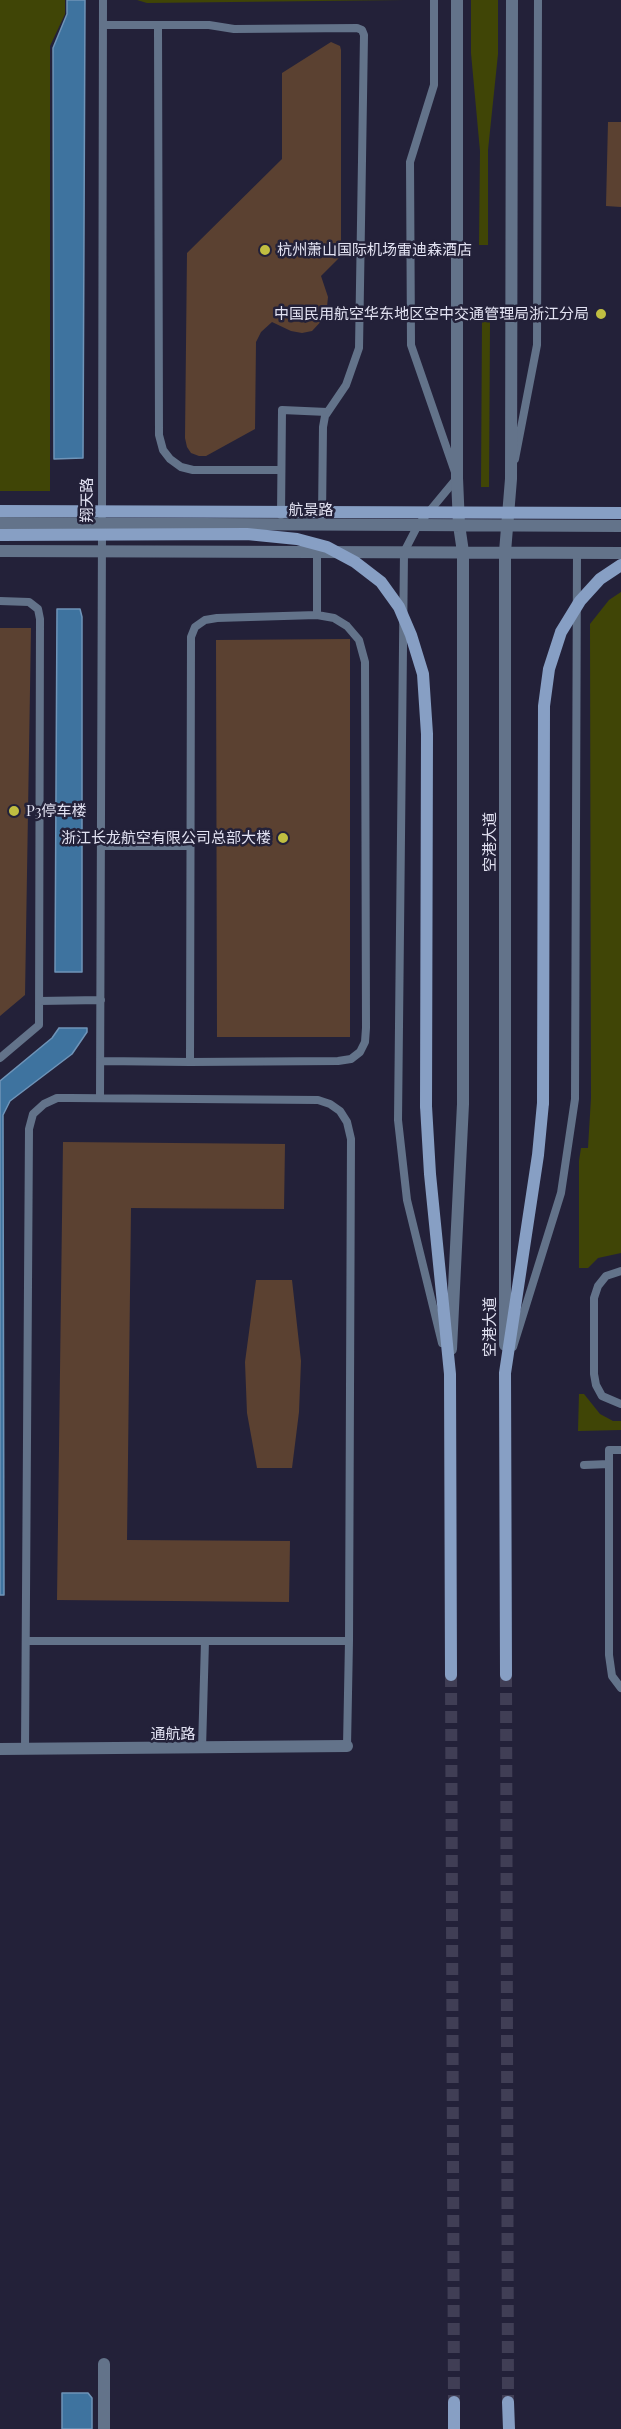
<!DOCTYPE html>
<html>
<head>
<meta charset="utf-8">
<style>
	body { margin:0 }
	canvas { display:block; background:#232139 }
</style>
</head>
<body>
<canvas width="621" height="2429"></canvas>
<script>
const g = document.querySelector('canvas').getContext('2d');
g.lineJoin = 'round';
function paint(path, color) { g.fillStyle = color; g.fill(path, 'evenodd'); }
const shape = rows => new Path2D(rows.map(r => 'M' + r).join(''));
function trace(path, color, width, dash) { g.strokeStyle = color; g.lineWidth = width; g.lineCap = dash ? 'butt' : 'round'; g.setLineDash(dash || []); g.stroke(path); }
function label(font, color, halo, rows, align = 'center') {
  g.font = font + ' "Playfair Display","Noto Sans SC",serif'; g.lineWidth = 5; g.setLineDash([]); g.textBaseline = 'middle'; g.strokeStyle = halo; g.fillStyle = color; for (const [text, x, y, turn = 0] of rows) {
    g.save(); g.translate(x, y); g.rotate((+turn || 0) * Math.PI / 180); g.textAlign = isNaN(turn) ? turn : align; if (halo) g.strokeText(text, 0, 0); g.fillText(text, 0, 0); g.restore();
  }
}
const green = shape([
	[0,0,65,0,65,14,50,46,50,491,0,491],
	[137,0,404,0,147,3],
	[471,0,498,0,498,54,488,150,488,245,479,245,480,151,471,53],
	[482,322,490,322,489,487,481,487],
	[621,592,621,1253,598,1258,588,1268,579,1268,579,1161,581,1148,588,1148,591,1098,590,624,609,600],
	[579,1394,584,1394,600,1414,613,1421,621,1421,621,1430,578,1431]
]);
const water = shape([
	[67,0,85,0,83,458,54,459,53,48,67,14,67,0],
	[57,609,80,609,82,617,82,972,55,972,57,609],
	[59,1028,87,1028,87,1032,72,1054,10,1101,3,1115,4,1595,0,1595,0,1081,52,1038,59,1028],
	[62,2393,88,2393,92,2398,92,2429,62,2429,62,2393]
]);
const building = shape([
	[331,42,340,46,341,50,341,252,340,257,321,276,328,297,326,316,312,331,302,333,291,331,272,322,261,332,256,342,255,429,206,456,199,456,191,453,187,447,185,438,187,253,282,159,282,73],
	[608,122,621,122,621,207,606,206],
	[0,628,31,628,25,995,0,1016],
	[350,639,350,1037,217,1037,216,640],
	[63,1142,285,1144,284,1209,131,1208,127,1540,290,1541,289,1602,57,1600],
	[256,1280,292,1280,301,1361,299,1412,292,1468,257,1468,247,1413,245,1362]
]);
const secondaryTunnel = shape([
	[451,1675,454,2402],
	[506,1675,508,2402]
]);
const service = shape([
	[434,0,434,85,410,162,411,345,457,478,418,525,404,552,398,1120,407,1200,442,1343],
	[103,25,209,25,234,29,357,28,362,30,364,35,359,348,346,385,325,416,323,427,322,517],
	[158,25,159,435,163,450,170,459,181,467,193,470,281,470],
	[515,459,537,345,538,0],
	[281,515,282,410,327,412],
	[102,516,103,0],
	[0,601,29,602,38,609,40,619,39,1025,0,1058],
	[317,615,317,552],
	[101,846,190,846],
	[39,1001,101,1000],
	[101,1061,190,1062,338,1061,351,1059,360,1052,365,1042,366,1028,365,662,359,640,347,626,334,618,317,615,217,618,205,620,195,627,191,637,190,1062],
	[100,1098,102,531],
	[621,1271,606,1276,598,1286,594,1298,594,1374,596,1385,602,1396,621,1404],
	[513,1347,561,1193,575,1099,577,553],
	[609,1464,609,1655,612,1676,621,1688],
	[584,1465,609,1464,609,1450,621,1450],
	[347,1746,349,1641],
	[25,1749,29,1129,33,1114,44,1104,57,1098,70,1098,318,1100,330,1104,340,1111,347,1122,351,1139,349,1641,27,1641],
	[202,1749,205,1641]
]);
const minor = shape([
	[0,523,621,526],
	[0,551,621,553],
	[505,1345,505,552,511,479,512,0],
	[451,1349,463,1104,463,552,459,525,457,478,457,0],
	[0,1749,347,1746],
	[104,2364,104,2429]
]);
const secondary = shape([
	[426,1106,430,1174,450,1374,451,1675],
	[506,1675,505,1373,538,1155,543,1103],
	[454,2402,454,2429],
	[508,2402,509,2429]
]);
const secondaryBridge = shape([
	[0,511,621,513],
	[0,535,247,534,297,539,327,547,355,562,381,582,399,607,411,635,423,674,427,734,426,1106],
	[543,1103,544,706,549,669,561,632,580,601,600,579,621,565]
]);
const markers = [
	[265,250,6,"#c0be41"],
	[601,314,6,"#c0be41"],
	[14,811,6,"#c0be41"],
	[283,838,6,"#c0be41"]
];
const poiNames = [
	["杭州萧山国际机场雷迪森酒店",277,250],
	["中国民用航空华东地区空中交通管理局浙江分局",589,314,"right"],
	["P3停车楼",26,811],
	["浙江长龙航空有限公司总部大楼",271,838,"right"]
];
const streetNames = [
	["翔天路",87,500,-90],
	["航景路",311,510],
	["空港大道",490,842,-90],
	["空港大道",490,1327,-90],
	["通航路",173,1734]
];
paint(green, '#404506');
paint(water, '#3e739f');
trace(water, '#6f94b8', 1.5);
paint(building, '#5b4131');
trace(secondaryTunnel, '#403e55', 12, [12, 6]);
trace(service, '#63738a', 8);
trace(minor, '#63738a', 12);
trace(secondary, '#879fc4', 12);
trace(secondaryBridge, '#879fc4', 12);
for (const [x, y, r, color] of markers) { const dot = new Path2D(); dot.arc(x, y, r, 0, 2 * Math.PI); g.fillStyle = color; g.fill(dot); trace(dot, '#232139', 2); }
label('15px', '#e2e2f2', '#232139', poiNames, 'left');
label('15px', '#e2e2f2', '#232139', streetNames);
</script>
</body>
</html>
